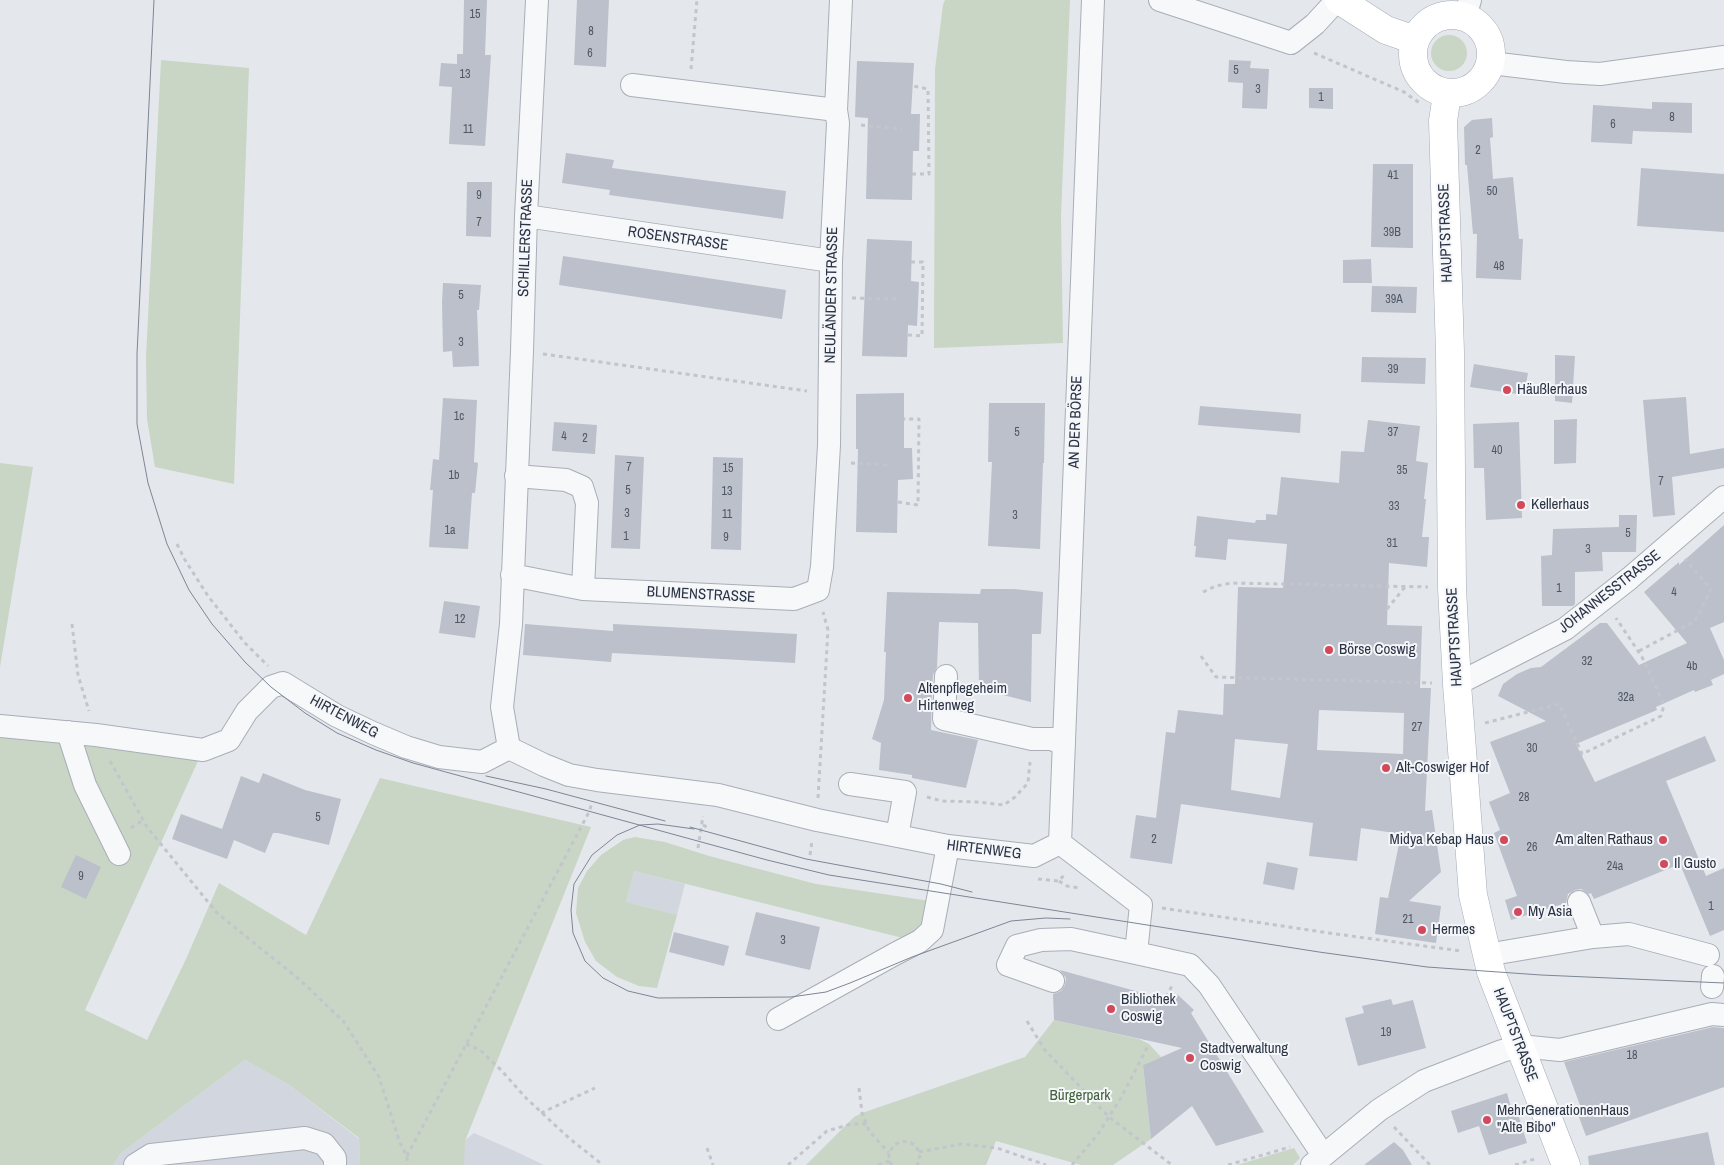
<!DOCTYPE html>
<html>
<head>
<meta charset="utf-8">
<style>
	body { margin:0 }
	canvas { display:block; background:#e4e7ec }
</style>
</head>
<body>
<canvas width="1724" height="1165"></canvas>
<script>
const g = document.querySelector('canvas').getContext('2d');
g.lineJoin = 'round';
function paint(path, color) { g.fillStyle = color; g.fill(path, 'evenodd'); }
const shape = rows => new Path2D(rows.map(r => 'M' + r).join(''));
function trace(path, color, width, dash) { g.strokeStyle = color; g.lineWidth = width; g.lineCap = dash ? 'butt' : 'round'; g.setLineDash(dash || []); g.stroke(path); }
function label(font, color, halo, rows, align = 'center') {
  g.font = font + ' "Archivo Narrow",sans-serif'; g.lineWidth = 4; g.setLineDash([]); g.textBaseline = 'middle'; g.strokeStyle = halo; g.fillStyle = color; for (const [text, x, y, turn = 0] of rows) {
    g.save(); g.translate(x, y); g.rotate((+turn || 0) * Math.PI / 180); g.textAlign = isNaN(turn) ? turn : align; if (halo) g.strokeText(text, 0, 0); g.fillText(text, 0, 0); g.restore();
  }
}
const built = shape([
	[634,871,685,884,677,915,626,902],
	[245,1060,288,1084,359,1139,360,1165,113,1165,121,1153],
	[474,1133,519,1153,544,1165,464,1165,464,1141]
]);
const green = shape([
	[945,0,1070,0,1061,216,1063,343,934,348,935,69,943,5],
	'1431 53a18 18 0 1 1 36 0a18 18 0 1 1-36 0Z',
	[161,60,249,68,234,484,155,467,147,419,146,357],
	[0,463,33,467,0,667],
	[0,726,203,750,85,1010,147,1040,186,959,219,883,306,935,380,778,591,827,465,1141,464,1165,360,1165,359,1138,288,1084,245,1060,121,1153,113,1165,0,1165],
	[635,837,665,842,709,856,816,884,930,901,928,916,918,930,907,939,634,871,626,902,677,915,657,988,639,986,617,977,596,961,585,942,576,913,578,888,587,871,601,855,623,840],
	[1054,1020,1139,1039,1149,1044,1161,1057,1143,1065,1151,1139,1113,1165,1081,1165,996,1141,986,1165,806,1165,854,1117,862,1113,1025,1057],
	[1294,1148,1300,1158,1293,1165,1237,1165]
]);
const building = shape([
	[464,0,487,0,485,55,491,55,485,146,449,144,452,87,439,86,441,63,457,64,457,54,463,54],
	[577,0,609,0,606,67,574,65],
	[1229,60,1251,61,1250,68,1269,69,1267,109,1242,108,1243,83,1228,82],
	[857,61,914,63,911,114,920,114,919,151,913,151,912,200,866,199,868,118,855,117],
	[1309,88,1333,88,1333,109,1309,108],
	[1652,102,1692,103,1692,133,1633,131,1632,144,1591,142,1593,105,1652,109],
	[1492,118,1493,137,1490,138,1493,179,1513,177,1519,239,1523,239,1521,280,1476,278,1477,234,1473,234,1467,165,1465,165,1464,127,1472,120],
	[566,153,614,160,612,168,786,191,783,219,609,195,610,190,562,183],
	[1373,164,1413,164,1413,248,1371,247],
	[1641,168,1724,174,1724,232,1637,226],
	[467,182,492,182,491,237,466,236],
	[867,239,912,241,911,281,919,282,917,326,908,325,907,357,862,356],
	[563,256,786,290,782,319,559,285],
	[1371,259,1372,283,1343,283,1343,260],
	[443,283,481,285,479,310,477,310,479,366,453,367,452,351,443,352,442,302],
	[1372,286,1417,287,1416,313,1371,312],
	[1555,355,1575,356,1572,403,1555,401],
	[1362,357,1426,358,1425,384,1361,382],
	[1474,364,1528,373,1524,395,1470,387],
	[904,393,904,448,912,448,913,479,898,480,897,533,856,532,858,449,856,449,856,394],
	[1686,397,1690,454,1724,448,1724,468,1672,477,1675,515,1653,517,1643,400],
	[443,398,477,400,474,462,478,463,475,493,472,493,468,549,429,547,433,490,430,490,433,459,439,460],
	[989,403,1045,403,1044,463,1043,463,1040,549,988,546,992,462,988,462],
	[1200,406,1301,414,1300,433,1198,425],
	[1577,419,1576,463,1554,464,1554,420],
	[1368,420,1420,426,1416,461,1428,463,1424,499,1426,499,1422,537,1429,537,1427,567,1389,563,1387,625,1422,626,1420,688,1431,688,1425,811,1432,810,1441,872,1409,901,1441,906,1436,943,1375,934,1380,897,1388,898,1401,834,1361,828,1357,861,1309,856,1313,823,1181,804,1172,864,1130,858,1136,815,1156,818,1166,732,1175,733,1178,710,1223,715,1224,684,1235,684,1238,587,1283,588,1287,544,1228,539,1226,560,1195,557,1196,546,1194,546,1197,516,1255,523,1256,520,1266,520,1266,514,1277,515,1281,477,1339,483,1341,451,1364,452],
	[1319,710,1404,713,1403,754,1317,750],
	[1235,739,1288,744,1280,798,1231,790],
	[554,422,597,425,595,454,552,451],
	[1519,422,1522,518,1486,520,1484,468,1474,468,1473,424],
	[615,455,644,457,640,549,611,548],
	[713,457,743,458,741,550,711,549],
	[1619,515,1637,515,1636,552,1602,552,1603,571,1575,572,1575,604,1573,606,1542,606,1541,556,1552,555,1553,529,1619,527],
	[1724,525,1724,622,1710,628,1724,660,1724,674,1711,680,1713,685,1695,692,1694,690,1656,707,1657,710,1576,744,1595,782,1705,736,1716,761,1666,781,1706,876,1724,868,1724,930,1710,936,1680,864,1594,899,1591,893,1589,894,1581,889,1575,890,1568,894,1566,903,1511,920,1505,900,1517,896,1494,833,1500,830,1489,802,1510,793,1490,742,1546,721,1498,696,1503,684,1517,674,1531,668,1541,667,1600,623,1607,623,1639,665,1687,643,1644,592,1679,562,1679,565],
	[981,589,1014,589,1043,592,1041,634,1032,634,1031,702,979,689,978,623,939,622,937,667,933,675,932,688,931,730,978,740,966,788,912,778,912,775,879,770,881,743,872,739,884,700,886,652,884,652,887,592,980,594],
	[444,601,480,606,475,638,439,633],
	[525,624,613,631,613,624,797,634,795,663,612,653,611,662,523,655],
	[263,773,305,790,341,799,329,845,278,833,273,833,265,853,234,840,227,859,172,839,181,814,222,829,241,776,259,783],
	[76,855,101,867,86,899,61,887],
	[1267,862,1298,868,1294,890,1263,884],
	[756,912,820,927,810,970,745,955],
	[674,932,729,946,724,966,669,952],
	[1060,970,1157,997,1169,1006,1177,994,1194,1010,1191,1013,1264,1132,1216,1146,1192,1106,1151,1139,1143,1065,1182,1048,1054,1020,1053,994,1061,991,1065,985,1066,978],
	[1391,999,1393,1005,1413,1000,1426,1048,1358,1066,1345,1018,1364,1013,1362,1006],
	[1713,1027,1724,1028,1724,1087,1586,1136,1576,1109,1581,1108,1564,1062],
	[1507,1093,1513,1115,1518,1114,1527,1143,1489,1155,1479,1126,1458,1133,1451,1111],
	[1708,1132,1715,1165,1589,1165,1588,1156],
	[1394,1142,1403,1150,1412,1165,1364,1165]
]);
const path = shape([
	[1314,53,1404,92,1421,104],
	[691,69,697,0],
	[861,125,902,129],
	[912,174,929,174,928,89,913,86],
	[852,298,899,299],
	[908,335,922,336,923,262,911,262],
	[543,354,807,391],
	[851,463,889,465],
	[898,502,918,505,919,419,904,419],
	[177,544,185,560,208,596,245,643,268,666],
	[1203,592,1216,586,1231,583,1428,587],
	[1387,609,1405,587],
	[72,624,78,675,89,711],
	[1639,651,1695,621,1711,589,1685,559],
	[1201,656,1216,677,1432,683],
	[1485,723,1559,704,1582,754,1661,716,1664,705,1642,657,1616,618],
	[110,761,147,827,217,913,300,980,344,1022,379,1077,400,1143,407,1156,407,1165],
	[927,797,942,801,977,802,1004,805,1015,797,1028,783,1030,762],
	[818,798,828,630,823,612],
	[703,825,709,828],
	[131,828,142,821],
	[698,848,703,816],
	[810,855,812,841],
	[1038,879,1059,881,1064,875],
	[1059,881,1067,886,1079,888],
	[1162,908,1329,933,1461,951],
	[1173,1001,1166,997,1173,984],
	[1027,1021,1044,1049,1109,1117,1172,1165],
	[466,1044,480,1050,501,1070,526,1098,570,1139,603,1165],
	[859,1088,862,1113,869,1131,889,1153],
	[541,1113,595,1088],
	[1394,1127,1430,1165],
	[707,1148,713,1165],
	[919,1152,962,1144,997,1148,1046,1165],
	[407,1156,589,812,592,803],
	[788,1165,827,1131,851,1124,867,1124],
	[878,1165,889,1161],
	[892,1165,889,1161,889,1153,894,1145,902,1141,911,1143,916,1146,919,1152,920,1160,917,1165],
	[1072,1165,1098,1134,1122,1096,1149,1044],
	[1228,1165,1290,1147],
	[1515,1165,1538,1158]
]);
const minor = shape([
	[1160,0,1291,43,1315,24,1337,0],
	[1465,17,1470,0],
	[1491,63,1566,72,1600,74,1724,57],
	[632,85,836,110],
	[526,216,831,261],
	[516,476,566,480,582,487,587,503,583,589],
	[512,575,583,589,689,594,794,599,818,590,822,567,829,445,831,261,838,123,836,110,841,0],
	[946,676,944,719,1032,739,1052,739,1064,745],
	[1457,684,1565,629,1630,578,1724,497],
	[0,726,96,735,203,750,229,740,247,711,271,687,283,683,337,716,373,733,406,747,439,757,482,762,509,748],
	[68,732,85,785,119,854],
	[509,748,502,707,511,624,522,351,526,216,537,0],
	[509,748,544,765,569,775,597,780,718,795,817,820,948,846,1034,856,1060,843],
	[850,784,905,792,897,836],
	[1060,843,1093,0],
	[1060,843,1141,905,1136,953,1190,965,1209,985,1323,1155],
	[1579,902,1593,937],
	[1486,955,1593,937,1629,934,1708,955],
	[1053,981,1008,965,1017,946,1041,940,1071,939,1136,953],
	[1712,987,1713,976],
	[778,1019,893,955,920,941,932,930,948,846],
	[135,1165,151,1155,305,1138,324,1144,335,1158,335,1165],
	[1312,1165,1379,1110,1424,1081,1502,1051,1520,1046,1560,1050,1712,1014,1724,1015]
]);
const major = shape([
	[1339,0,1386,30,1415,40],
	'1413 54a39 39 0 1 1 78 0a39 39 0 1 1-78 0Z',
	[1447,94,1443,121,1450,353,1452,588,1457,684,1473,895,1491,972,1566,1165]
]);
const tram = shape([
	[154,0,137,354,137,424,148,483,167,544,189,590,212,624,245,662,271,687,305,713,337,733,376,750,413,763,767,860,829,875,1319,952,1427,967,1541,975,1724,983],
	[486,776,546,789,665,821],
	[690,827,806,859,941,884,972,892],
	[694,829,658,824,640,825,617,835,592,855,574,884,571,910,573,933,585,961,603,978,628,991,658,998,791,997,826,992,850,983,912,957,1011,921,1046,918,1070,919]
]);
const markers = [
	[1507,390,5,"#d1495b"],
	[1521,505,5,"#d1495b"],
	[1329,650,5,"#d1495b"],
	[908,698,5,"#d1495b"],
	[1386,768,5,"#d1495b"],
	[1504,840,5,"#d1495b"],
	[1663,840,5,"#d1495b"],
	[1664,864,5,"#d1495b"],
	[1518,912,5,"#d1495b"],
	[1422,930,5,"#d1495b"],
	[1111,1009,5,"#d1495b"],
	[1190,1058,5,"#d1495b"],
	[1487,1120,5,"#d1495b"]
];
const numberNames = [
	["15",475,15],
	["8",591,32],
	["6",590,54],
	["5",1236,71],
	["13",465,75],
	["3",1258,90],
	["1",1321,98],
	["8",1672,118],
	["6",1613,125],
	["11",468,130],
	["2",1478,151],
	["41",1393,176],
	["50",1492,192],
	["9",479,196],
	["7",479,223],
	["39B",1392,233],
	["48",1499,267],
	["5",461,296],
	["39A",1394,300],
	["3",461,343],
	["39",1393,370],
	["1c",459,417],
	["5",1017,433],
	["37",1393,433],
	["4",564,437],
	["2",585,439],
	["40",1497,451],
	["7",629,468],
	["15",728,469],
	["35",1402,471],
	["1b",454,476],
	["7",1661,482],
	["5",628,491],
	["13",727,492],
	["33",1394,507],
	["3",627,514],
	["11",727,515],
	["3",1015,516],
	["1a",450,531],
	["5",1628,534],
	["1",626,537],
	["9",726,538],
	["31",1392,544],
	["3",1588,550],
	["1",1559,589],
	["4",1674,593],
	["12",460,620],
	["32",1587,662],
	["4b",1692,667],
	["32a",1626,698],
	["27",1417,728],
	["30",1532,749],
	["28",1524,798],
	["5",318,818],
	["2",1154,840],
	["26",1532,848],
	["24a",1615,867],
	["9",81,877],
	["1",1711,907],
	["21",1408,920],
	["3",783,941],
	["19",1386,1033],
	["18",1632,1056]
];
const streetNames = [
	["HAUPTSTRASSE",1446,233,-92],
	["SCHILLERSTRASSE",526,238,-88],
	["ROSENSTRASSE",678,239,8],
	["NEULÄNDER STRASSE",832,295,-89],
	["AN DER BÖRSE",1076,422,-88],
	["JOHANNESSTRASSE",1610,592,-38],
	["BLUMENSTRASSE",701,595,3],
	["HAUPTSTRASSE",1455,637,-93],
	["HIRTENWEG",344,717,28],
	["HIRTENWEG",984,850,7],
	["HAUPTSTRASSE",1515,1035,69]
];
const poiNames = [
	["Häußlerhaus",1517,390],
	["Kellerhaus",1531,505],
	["Börse Coswig",1339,650],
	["Altenpflegeheim",918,689],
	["Hirtenweg",918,706],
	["Alt-Coswiger Hof",1396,768],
	["Midya Kebap Haus",1494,840,"right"],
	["Am alten Rathaus",1653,840,"right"],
	["Il Gusto",1674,864],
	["My Asia",1528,912],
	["Hermes",1432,930],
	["Bibliothek",1121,1000],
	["Coswig",1121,1017],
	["Stadtverwaltung",1200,1049],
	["Coswig",1200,1066],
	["MehrGenerationenHaus",1497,1111],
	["\"Alte Bibo\"",1497,1128]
];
const parkNames = [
	["Bürgerpark",1080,1096]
];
paint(built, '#d2d6de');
paint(green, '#c9d6c5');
paint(building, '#bbc0ca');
trace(minor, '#a9aeb7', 24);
trace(major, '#a3abb8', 29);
trace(path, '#c2c5cb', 3, [4, 4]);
trace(minor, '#f7f8fa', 22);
trace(major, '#fff', 28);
trace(tram, '#7d8696', 1);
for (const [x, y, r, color] of markers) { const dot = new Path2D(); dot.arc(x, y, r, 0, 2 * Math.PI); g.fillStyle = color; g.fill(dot); trace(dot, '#f4f6f9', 2); }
label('12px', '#4f5766', null, numberNames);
label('15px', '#2b3445', '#f4f6f9', streetNames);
label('15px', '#2b3445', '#f4f6f9', poiNames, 'left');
label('15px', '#3f6138', '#f4f6f9', parkNames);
</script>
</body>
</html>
